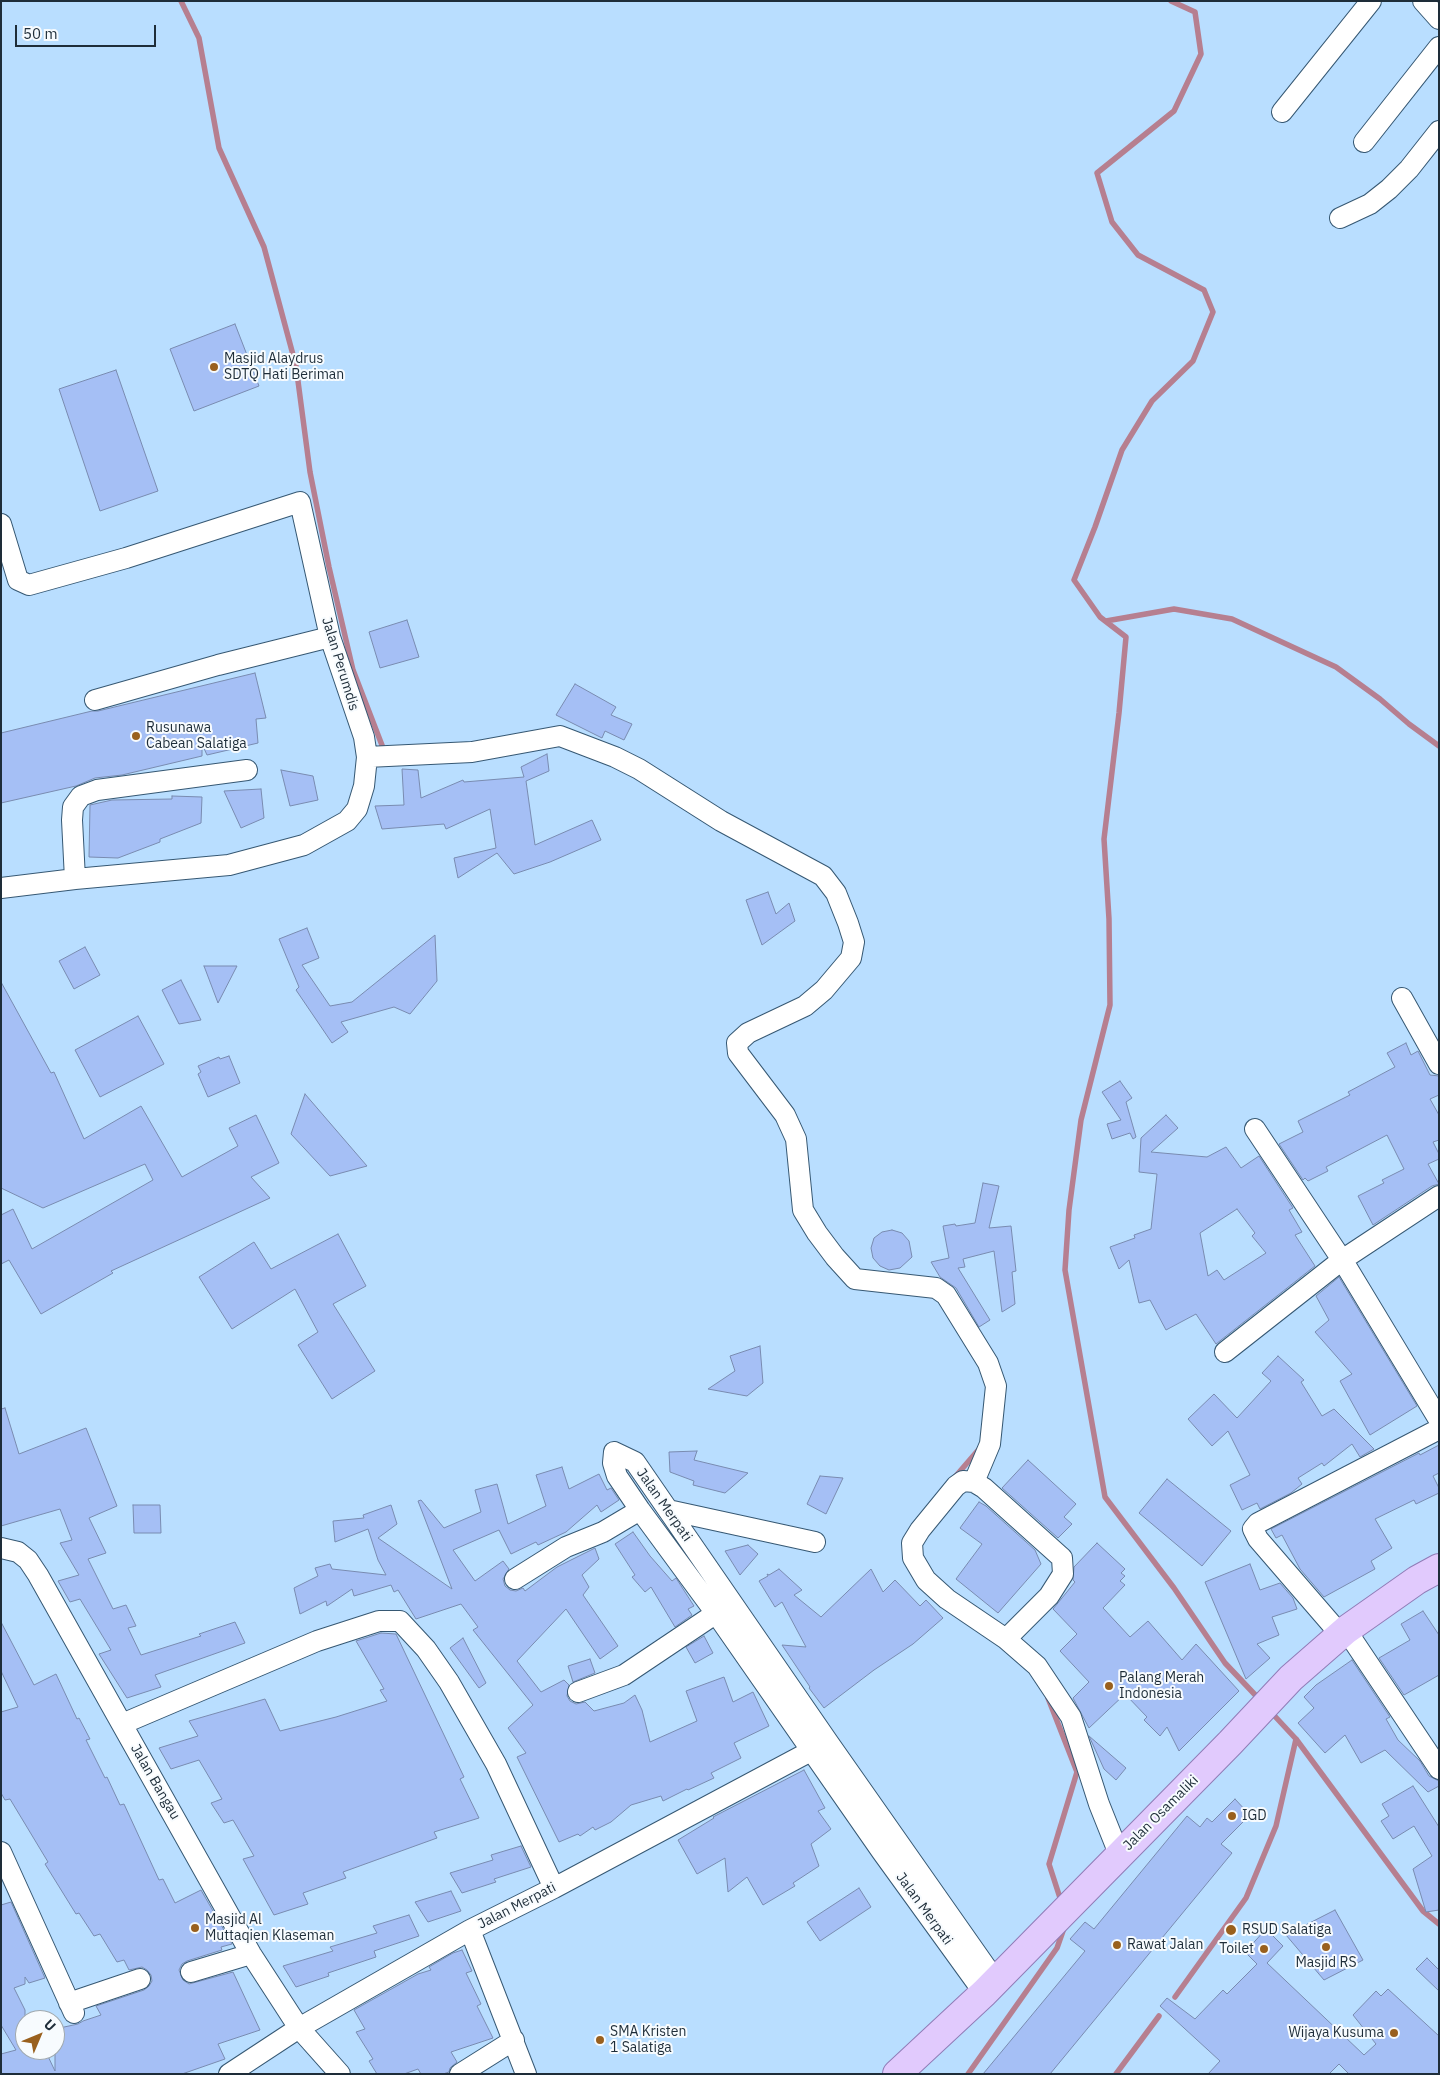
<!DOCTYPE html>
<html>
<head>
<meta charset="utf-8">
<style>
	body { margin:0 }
	#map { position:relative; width:1440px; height:2075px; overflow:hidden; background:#b9deff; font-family:"IBM Plex Sans",sans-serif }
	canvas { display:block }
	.frame { position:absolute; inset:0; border:2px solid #1e2d39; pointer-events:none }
	.north { position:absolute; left:15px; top:2010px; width:50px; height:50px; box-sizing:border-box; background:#f7fbfe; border:1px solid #a0a9af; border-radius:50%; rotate:45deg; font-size:14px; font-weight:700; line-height:20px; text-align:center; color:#1e2d39 }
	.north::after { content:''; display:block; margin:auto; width:18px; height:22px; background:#99601e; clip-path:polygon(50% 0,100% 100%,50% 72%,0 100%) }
	.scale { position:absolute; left:15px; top:25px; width:141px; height:22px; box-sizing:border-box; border:2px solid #1e2d39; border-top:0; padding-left:6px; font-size:15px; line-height:18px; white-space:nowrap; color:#1e2d39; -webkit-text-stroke:4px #f7fbfe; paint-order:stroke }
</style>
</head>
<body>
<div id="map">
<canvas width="1440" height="2075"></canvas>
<div class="frame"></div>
<div class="north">U</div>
<div class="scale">50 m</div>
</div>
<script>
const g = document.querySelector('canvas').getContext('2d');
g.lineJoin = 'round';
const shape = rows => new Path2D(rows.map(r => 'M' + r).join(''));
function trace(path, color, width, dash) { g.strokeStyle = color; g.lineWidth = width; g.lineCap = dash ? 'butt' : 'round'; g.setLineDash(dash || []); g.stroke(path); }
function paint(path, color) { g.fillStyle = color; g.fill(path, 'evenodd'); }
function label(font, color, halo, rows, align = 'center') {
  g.font = font + ' "IBM Plex Sans",sans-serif'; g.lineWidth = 4; g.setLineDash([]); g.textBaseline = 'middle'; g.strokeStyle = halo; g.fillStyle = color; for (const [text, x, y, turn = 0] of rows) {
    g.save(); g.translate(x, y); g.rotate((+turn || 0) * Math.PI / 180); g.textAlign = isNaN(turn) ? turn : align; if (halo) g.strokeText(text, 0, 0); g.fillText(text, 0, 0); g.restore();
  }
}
const stream = shape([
	[181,1,199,38,219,148,264,247,296,366,310,472,329,567,353,670,385,753],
	[1171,1,1195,12,1201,54,1174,111,1097,173,1112,222,1138,255,1204,290,1213,312,1193,361,1152,401,1122,450,1095,527,1074,580,1100,617,1126,637,1119,713,1104,839,1109,919,1110,1005,1081,1120,1069,1210,1065,1270,1105,1497,1174,1588,1225,1663,1260,1700],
	[1106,621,1174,609,1232,619,1336,667,1380,699,1409,724,1439,746],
	[955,1477,980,1448],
	[1048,1698,1077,1772,1049,1864,1061,1901],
	[1270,1711,1296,1739,1423,1911,1439,1924],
	[1175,1997,1246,1898,1276,1826,1296,1739],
	[968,2074,1057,1948,1064,1928],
	[1116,2074,1159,2016]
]);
const building = shape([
	[235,324,259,386,194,411,170,349,235,324],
	[116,370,158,491,100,511,59,389,116,370],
	[407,620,419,657,380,668,369,632,407,620],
	[255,673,266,718,256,719,258,743,207,755,202,744,202,756,122,775,95,778,76,786,1,803,1,733,92,711,98,711,255,673],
	[575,684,616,707,611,715,632,724,624,740,605,731,602,738,556,715,575,684],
	[547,754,549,771,526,781,535,845,592,820,601,840,550,862,514,874,497,853,458,878,454,858,496,848,490,809,446,829,444,824,382,829,375,806,404,805,402,769,418,770,421,798,463,780,464,782,524,777,521,767,547,754],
	[281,770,313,776,318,800,290,806,281,770],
	[261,789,264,818,241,828,224,791,261,789],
	[172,796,202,797,201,823,160,839,160,842,118,858,89,857,90,805,112,800,172,799,172,796],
	[768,892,776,914,789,903,795,921,762,945,746,900,768,892],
	[307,928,319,958,302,965,330,1006,352,1002,435,935,437,981,410,1014,394,1007,341,1022,348,1032,332,1043,296,990,299,987,279,939,307,928],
	[85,947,100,975,74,989,59,961,85,947],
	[204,966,237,966,218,1003,204,966],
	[181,980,201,1020,179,1024,162,990,181,980],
	[1,982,51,1073,54,1072,84,1139,141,1106,182,1177,238,1146,229,1128,256,1115,279,1163,251,1177,270,1198,111,1271,113,1273,41,1314,9,1260,1,1264,1,1215,13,1209,32,1249,153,1180,145,1164,43,1208,1,1188,1,982],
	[138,1016,164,1064,100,1097,75,1050,138,1016],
	[1406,1043,1411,1055,1418,1051,1430,1075,1439,1076,1439,1095,1430,1099,1439,1115,1439,1140,1433,1142,1439,1154,1439,1159,1428,1164,1439,1184,1432,1186,1373,1225,1358,1196,1384,1183,1382,1180,1404,1169,1387,1135,1326,1167,1328,1171,1308,1181,1305,1178,1303,1180,1279,1144,1303,1132,1298,1121,1350,1095,1348,1092,1395,1067,1387,1053,1406,1043],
	[229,1056,240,1083,208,1097,198,1074,201,1072,198,1066,219,1057,220,1059,229,1056],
	[1120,1081,1132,1098,1126,1102,1136,1137,1133,1139,1130,1133,1112,1139,1107,1124,1121,1120,1102,1092,1120,1081],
	[305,1094,367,1166,330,1176,291,1134,305,1094],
	[1166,1115,1178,1128,1151,1152,1207,1157,1226,1147,1241,1168,1259,1156,1293,1208,1289,1210,1302,1232,1295,1235,1315,1266,1216,1344,1196,1314,1166,1330,1150,1300,1139,1303,1129,1260,1119,1269,1110,1247,1135,1238,1134,1235,1151,1229,1157,1174,1139,1172,1141,1138,1166,1115],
	[1237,1209,1255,1233,1252,1236,1266,1253,1224,1280,1217,1270,1208,1276,1200,1233,1237,1209],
	[983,1183,999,1186,989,1228,1011,1226,1016,1271,1012,1272,1015,1304,1002,1312,994,1251,963,1259,965,1267,958,1268,990,1320,979,1327,956,1288,940,1277,931,1262,949,1258,943,1226,955,1224,956,1226,975,1223,983,1183],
	[892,1230,902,1233,909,1241,912,1257,900,1268,889,1270,880,1266,873,1258,871,1248,874,1238,882,1232,892,1230],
	[338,1234,366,1286,333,1304,375,1371,332,1399,298,1345,318,1332,295,1289,232,1329,199,1277,254,1242,271,1269,338,1234],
	[1339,1277,1417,1406,1370,1435,1340,1381,1352,1374,1315,1332,1329,1320,1316,1296,1339,1277],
	[760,1346,763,1383,747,1396,708,1389,735,1371,730,1356,760,1346],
	[1278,1356,1304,1380,1301,1382,1322,1416,1334,1409,1374,1449,1360,1457,1352,1444,1324,1466,1322,1463,1298,1478,1302,1484,1291,1493,1260,1509,1257,1503,1242,1510,1230,1485,1250,1475,1228,1431,1212,1446,1188,1419,1214,1394,1237,1418,1271,1381,1262,1373,1278,1356],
	[5,1408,19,1454,86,1428,117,1506,89,1518,106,1553,88,1559,113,1609,126,1605,136,1626,128,1628,141,1655,201,1636,199,1634,235,1622,245,1643,155,1675,161,1687,127,1698,99,1654,111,1650,80,1599,70,1602,58,1581,79,1575,60,1543,72,1540,60,1509,1,1526,1,1409,5,1408],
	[1439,1445,1439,1473,1433,1476,1439,1488,1439,1493,1416,1504,1414,1500,1375,1519,1392,1548,1371,1561,1375,1569,1324,1597,1300,1569,1282,1535,1276,1538,1271,1529,1419,1453,1420,1455,1439,1445],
	[697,1451,694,1460,748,1473,725,1493,693,1485,694,1481,670,1472,669,1452,697,1451],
	[1028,1460,1076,1504,1064,1517,1072,1524,1058,1538,1002,1488,1028,1460],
	[562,1467,569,1489,599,1474,607,1490,611,1488,619,1500,601,1512,597,1505,566,1532,538,1545,536,1542,511,1554,499,1530,453,1550,475,1581,503,1561,509,1569,503,1579,505,1586,510,1590,516,1591,523,1588,525,1591,557,1567,595,1548,599,1559,582,1575,589,1587,583,1595,618,1646,600,1659,566,1609,517,1661,541,1692,564,1680,569,1685,567,1696,570,1701,576,1704,585,1702,594,1711,624,1703,635,1695,642,1710,650,1742,697,1721,686,1691,724,1677,733,1702,753,1692,769,1726,734,1743,741,1758,711,1773,714,1778,688,1790,687,1789,663,1801,661,1796,631,1805,611,1822,595,1830,593,1827,580,1836,578,1834,559,1842,517,1757,526,1753,508,1728,533,1705,473,1630,478,1627,461,1604,416,1619,398,1590,394,1592,391,1585,354,1596,352,1589,327,1606,326,1601,300,1614,294,1588,318,1576,315,1568,330,1564,332,1569,386,1575,378,1560,368,1529,335,1542,333,1521,364,1518,363,1515,391,1505,397,1524,378,1538,452,1589,418,1501,421,1500,444,1528,481,1512,475,1490,497,1484,508,1524,546,1506,536,1475,562,1467],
	[820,1476,843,1478,826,1514,807,1504,820,1476],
	[1167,1479,1231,1531,1202,1566,1139,1513,1167,1479],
	[979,1502,986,1506,1035,1550,1041,1564,998,1613,956,1579,982,1544,960,1528,979,1502],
	[133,1505,160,1505,161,1533,134,1533,133,1505],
	[633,1532,650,1556,672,1581,676,1578,694,1606,688,1609,692,1615,675,1627,651,1587,645,1592,632,1577,635,1575,615,1544,633,1532],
	[1097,1543,1125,1569,1121,1573,1125,1576,1120,1581,1125,1585,1103,1608,1130,1637,1148,1621,1182,1660,1196,1644,1239,1691,1179,1751,1167,1727,1160,1736,1144,1720,1147,1717,1125,1694,1089,1728,1073,1698,1089,1682,1060,1651,1077,1634,1053,1609,1075,1582,1073,1580,1074,1567,1097,1543],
	[748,1545,758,1554,740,1575,725,1551,748,1545],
	[1250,1564,1260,1590,1280,1583,1293,1598,1297,1609,1272,1617,1279,1635,1257,1644,1270,1658,1246,1679,1205,1582,1250,1564],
	[779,1569,802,1590,794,1595,821,1617,871,1569,883,1592,895,1580,920,1606,926,1600,943,1618,913,1644,874,1670,824,1708,809,1688,810,1687,782,1645,806,1647,782,1602,775,1607,759,1581,768,1576,767,1574,769,1575,779,1569],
	[1423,1611,1439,1635,1439,1675,1404,1695,1379,1658,1410,1640,1401,1624,1423,1611],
	[1,1622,34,1685,56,1674,77,1719,79,1718,90,1739,86,1740,105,1778,107,1777,120,1805,124,1804,159,1880,163,1879,175,1903,201,1890,232,1944,221,1947,222,1950,187,1961,182,1964,179,1970,183,1980,189,1984,233,1972,260,2030,218,2044,225,2059,182,2074,1,2074,1,2054,16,2050,1,2025,1,1905,11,1902,45,1978,29,1983,25,1977,25,1984,14,1988,25,2010,25,2050,45,2050,55,2071,55,2029,78,2024,83,2021,101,2015,96,2006,144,1990,149,1986,152,1981,151,1975,147,1970,142,1967,129,1970,124,1960,117,1962,100,1934,94,1936,79,1913,76,1914,45,1864,48,1862,10,1799,5,1800,1,1793,1,1712,18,1707,1,1671,1,1622],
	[381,1633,396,1634,464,1777,460,1779,479,1818,434,1832,437,1838,343,1872,346,1878,303,1893,308,1904,274,1915,243,1859,254,1856,233,1820,224,1823,211,1803,222,1799,199,1760,171,1769,159,1748,198,1736,189,1721,265,1699,280,1731,336,1717,387,1701,380,1690,384,1689,356,1641,381,1633],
	[704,1636,713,1653,695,1663,686,1647,704,1636],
	[463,1638,486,1683,479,1688,450,1648,463,1638],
	[590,1659,595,1673,573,1682,568,1666,590,1659],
	[1352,1660,1390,1717,1386,1719,1398,1740,1420,1761,1429,1776,1439,1781,1439,1786,1428,1792,1385,1750,1361,1763,1345,1735,1325,1753,1298,1723,1314,1708,1304,1697,1316,1685,1352,1660],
	[1089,1736,1126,1768,1116,1780,1104,1769,1089,1736],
	[804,1770,825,1808,818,1811,831,1829,811,1844,819,1866,793,1883,795,1886,763,1905,747,1877,728,1892,725,1858,697,1874,678,1840,714,1818,713,1817,804,1770],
	[1413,1786,1439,1827,1439,1910,1426,1912,1413,1869,1432,1856,1414,1826,1393,1839,1381,1821,1389,1816,1382,1804,1413,1786],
	[1235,1799,1247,1812,1242,1817,1245,1820,1221,1844,1232,1853,1050,2074,983,2074,1085,1951,1070,1939,1085,1922,1094,1929,1187,1816,1200,1827,1207,1818,1212,1822,1235,1799],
	[521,1846,531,1867,494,1879,496,1882,462,1893,450,1873,493,1860,491,1855,521,1846],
	[859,1888,871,1907,820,1941,807,1922,859,1888],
	[451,1891,461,1911,428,1922,415,1902,451,1891],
	[1335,1910,1363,1960,1324,1980,1286,1935,1335,1910],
	[409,1915,419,1936,374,1951,376,1957,328,1973,329,1976,296,1987,283,1966,333,1951,330,1947,377,1933,373,1926,409,1915],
	[1266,1929,1283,1946,1267,1963,1364,2055,1376,2044,1353,2015,1376,1991,1381,1996,1388,1989,1439,2036,1439,2074,1349,2074,1339,2064,1329,2074,1208,2074,1220,2061,1160,2006,1167,1998,1195,2019,1223,1990,1227,1994,1257,1964,1245,1952,1266,1929],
	[462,1950,472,1971,466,1973,481,2004,477,2006,493,2038,451,2052,457,2062,450,2068,449,2072,443,2074,421,2074,418,2069,404,2074,377,2074,369,2061,373,2059,356,2032,365,2029,354,2010,418,1974,431,1970,429,1967,453,1953,462,1950],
	[1427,1958,1439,1970,1439,1991,1416,1969,1427,1958]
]);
const street = shape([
	[1423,1,1439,19],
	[1282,112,1371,1],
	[1364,142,1439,47],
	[1340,218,1370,204,1389,189,1409,169,1439,131],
	[1,524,18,580,29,585,126,558,300,502,330,637,364,737,367,757,364,786,357,809,347,821,304,845,229,865,75,879,1,888],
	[95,700,218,665,330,637],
	[367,757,472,752,560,736,615,757,639,769,721,821,823,876,836,893,848,923,854,942,851,958,824,990,805,1006,748,1033,737,1043,738,1053,785,1115,796,1139,803,1210,817,1233,835,1257,855,1279,936,1288,946,1295,988,1363,996,1386,990,1444,974,1482],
	[75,879,72,820,73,807,81,796,97,790,247,770],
	[1402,998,1439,1064],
	[1255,1129,1346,1266,1439,1420],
	[1225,1352,1342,1260,1439,1196],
	[668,1510,815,1542],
	[1,1548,18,1552,28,1560,38,1575,251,1954,299,2028,340,2074],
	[515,1579,566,1547,603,1532,640,1510],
	[1346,1630,1439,1769],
	[1340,1634,1258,1539,1253,1529,1258,1523,1439,1429],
	[1006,1639,1049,1596,1063,1574,1062,1558,984,1488,974,1482,963,1481,956,1486,920,1530,912,1543,913,1558,926,1580,947,1599,1006,1639,1037,1666,1071,1717,1099,1804,1119,1854],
	[578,1692,624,1675,715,1614],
	[122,1724,317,1641,379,1621,400,1621,426,1649,449,1682,496,1764,554,1888],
	[1,1852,74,2013],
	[470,1930,526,2074],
	[191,1972,251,1954],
	[984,1993,882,1852,715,1612,640,1510,617,1476,613,1463,614,1452,635,1462,828,1742,995,1980],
	[69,2003,140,1979],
	[229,2074,299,2028,470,1930,554,1888,824,1744],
	[460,2074,514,2040]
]);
const primary = shape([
	[897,2074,984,1993,1230,1743,1291,1678,1346,1630,1417,1580,1439,1568]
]);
const markers = [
	[214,367,5,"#99601e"],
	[136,736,5,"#99601e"],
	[1109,1686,5,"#99601e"],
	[1232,1816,5,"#99601e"],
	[195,1928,5,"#99601e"],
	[1231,1930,6,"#99601e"],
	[1117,1945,5,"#99601e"],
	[1326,1947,5,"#99601e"],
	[1264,1949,5,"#99601e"],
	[1394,2033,5,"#99601e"],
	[600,2040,5,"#99601e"]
];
const poiNames = [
	["Masjid Alaydrus",224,359],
	["SDTQ Hati Beriman",224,375],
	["Rusunawa",146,728],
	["Cabean Salatiga",146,744],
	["Palang Merah",1119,1678],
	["Indonesia",1119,1694],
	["IGD",1242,1816],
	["Masjid Al",205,1920],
	["Muttaqien Klaseman",205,1936],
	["RSUD Salatiga",1242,1930],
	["Rawat Jalan",1127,1945],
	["Toilet",1254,1949,"right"],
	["Masjid RS",1326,1963,"center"],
	["SMA Kristen",610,2032],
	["1 Salatiga",610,2048],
	["Wijaya Kusuma",1384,2033,"right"]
];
const streetNames = [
	["Jalan Perumdis",340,664,73],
	["Jalan Merpati",664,1505,55],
	["Jalan Bangau",155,1782,60],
	["Jalan Osamaliki",1161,1813,-45],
	["Jalan Merpati",517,1906,-27],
	["Jalan Merpati",924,1909,54]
];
trace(stream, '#b67f90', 5.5);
paint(building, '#a5bff5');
trace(building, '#798bb0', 1);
trace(street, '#365873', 22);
trace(primary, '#907cb7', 30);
trace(street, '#fff', 20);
trace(primary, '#e1cafd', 28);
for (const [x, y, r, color] of markers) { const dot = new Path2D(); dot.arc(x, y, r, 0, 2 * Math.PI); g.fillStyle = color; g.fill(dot); trace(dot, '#f7fbfe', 2); }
label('14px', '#1e2d39', '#f7fbfe', poiNames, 'left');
label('14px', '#1e2d39', '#f7fbfe', streetNames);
</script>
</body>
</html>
